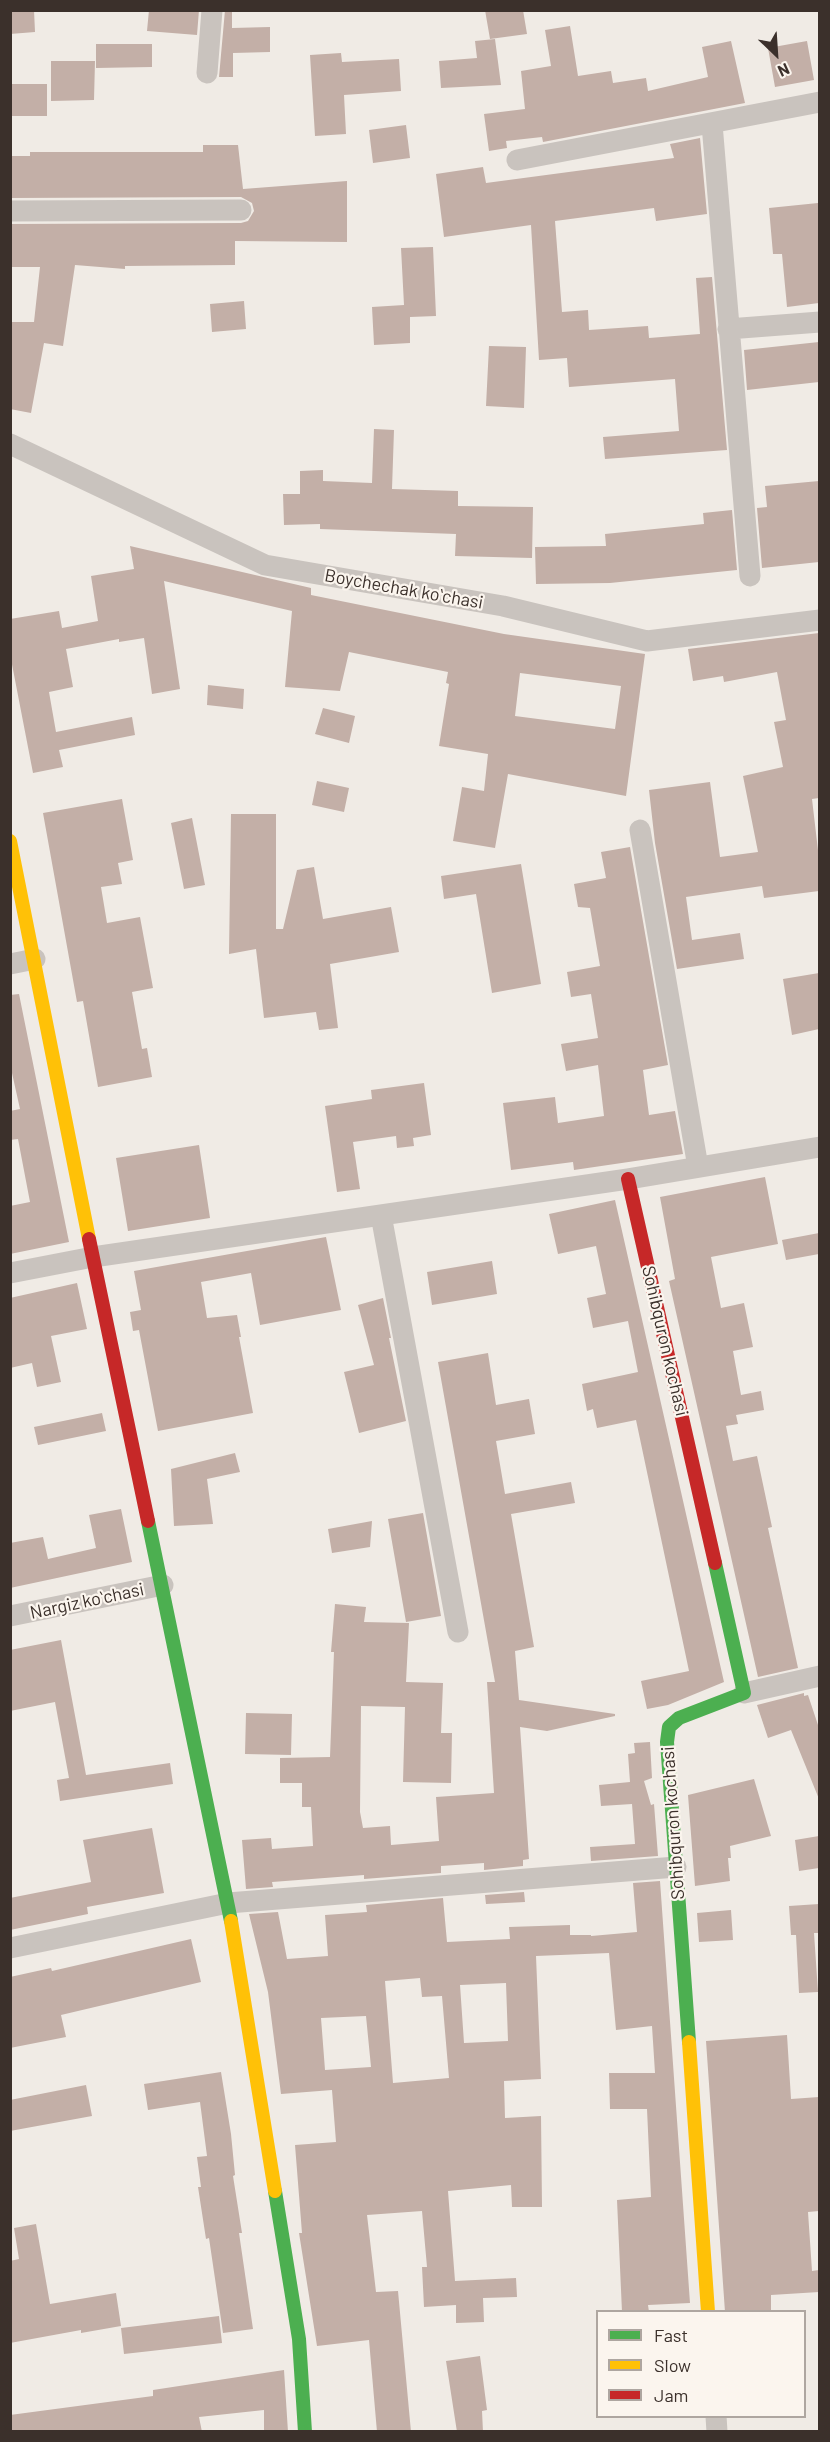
<!DOCTYPE html>
<html>
<head>
<meta charset="utf-8">
<style>
	body { margin:0 }
	#map { position:relative; width:830px; height:2442px; overflow:hidden; background:#f0ebe5; font-family:Barlow,sans-serif }
	canvas { display:block }
	.frame { position:absolute; inset:0; border:12px solid #3b302b; pointer-events:none }
	.legend { position:absolute; left:596px; top:2310px; width:210px; height:108px; box-sizing:border-box; background:#fbf5ee; border:2px solid #aea6a0; margin:0; padding:8px 10px; list-style:none; font-size:18px; color:#3b302b }
	.legend li { display:flex; align-items:center; gap:12px; height:30px }
	.legend b { width:30px; border:2px solid #aea6a0 }
	.north { position:absolute; left:746px; top:24px; width:60px; height:60px; -webkit-text-stroke:4px #fbf5ee; paint-order:stroke; rotate:155deg; font-size:16px; font-weight:700; line-height:24px; text-align:center; color:#3b302b }
	.north::after { content:''; display:block; margin:auto; width:21px; height:27px; background:#3b302b; clip-path:polygon(50% 0,100% 100%,50% 72%,0 100%) }
</style>
</head>
<body>
<div id="map">
<canvas width="830" height="2442"></canvas>
<div class="frame"></div>
<ul class="legend">
<li><b style="height:8px;background:#4caf50"></b>Fast</li>
<li><b style="height:8px;background:#ffc107"></b>Slow</li>
<li><b style="height:8px;background:#c62828"></b>Jam</li>
</ul>
<div class="north">N</div>
</div>
<script>
const g = document.querySelector('canvas').getContext('2d');
g.lineJoin = 'round';
function paint(path, color) { g.fillStyle = color; g.fill(path, 'evenodd'); }
const shape = rows => new Path2D(rows.map(r => 'M' + r).join(''));
function trace(path, color, width, dash) { g.strokeStyle = color; g.lineWidth = width; g.lineCap = dash ? 'butt' : 'round'; g.setLineDash(dash || []); g.stroke(path); }
function label(font, color, halo, rows, align = 'center') {
  g.font = font + ' Barlow,sans-serif'; g.lineWidth = 4.5; g.setLineDash([]); g.textBaseline = 'middle'; g.strokeStyle = halo; g.fillStyle = color; for (const [text, x, y, turn = 0] of rows) {
    g.save(); g.translate(x, y); g.rotate((+turn || 0) * Math.PI / 180); g.textAlign = isNaN(turn) ? turn : align; if (halo) g.strokeText(text, 0, 0); g.fillText(text, 0, 0); g.restore();
  }
}
const building = shape([
	[10,10,34,10,35,32,10,34],
	[149,10,199,10,197,35,147,31],
	[225,10,232,10,232,28,270,27,270,52,233,53,233,77,219,77],
	[485,10,523,10,527,34,490,39],
	[570,26,578,76,611,71,613,83,646,78,648,91,708,77,702,47,731,41,745,103,543,142,542,137,506,141,507,148,489,151,484,114,525,109,521,71,551,66,545,30],
	[495,39,501,85,441,88,439,61,477,58,475,41],
	[807,41,814,80,775,87,768,48],
	[96,44,152,44,152,67,96,68],
	[341,53,342,62,399,59,401,91,344,95,346,134,315,136,310,55],
	[51,61,95,61,94,100,51,101],
	[10,84,47,84,47,116,10,116],
	[406,125,410,158,373,163,369,130],
	[700,138,707,214,656,221,654,208,555,221,562,312,588,310,589,330,648,326,649,338,700,334,696,278,712,277,727,450,605,459,603,437,679,431,675,379,569,387,567,358,539,360,531,225,444,237,436,174,483,167,486,183,674,158,670,144],
	[203,145,238,145,243,189,347,181,347,242,235,241,235,265,125,266,125,269,75,265,63,346,44,343,31,413,10,409,10,322,34,322,40,267,10,267,10,224,241,223,248,221,254,211,252,203,241,197,10,198,10,156,30,156,30,152,203,152],
	[818,203,819,303,787,307,782,254,773,254,769,208],
	[433,247,436,316,410,317,410,343,374,345,372,307,404,305,401,248],
	[244,301,246,329,212,332,210,304],
	[819,342,819,382,747,390,744,350],
	[489,346,526,347,524,408,486,406],
	[374,429,394,430,392,489,458,491,458,506,533,507,532,558,455,556,456,534,320,529,320,524,284,525,283,494,300,494,300,471,323,470,323,481,372,483],
	[819,481,819,562,762,568,757,508,767,507,765,486],
	[732,510,737,570,610,583,536,584,535,547,606,546,605,534,704,524,703,513],
	[130,546,311,588,311,595,504,634,645,654,626,796,508,774,495,848,453,841,462,787,484,791,488,754,439,746,449,684,446,683,448,672,349,652,340,691,285,687,292,611,164,581,180,689,152,694,144,638,119,642,119,639,66,649,73,687,49,692,56,732,132,717,135,735,59,750,63,767,33,773,10,654,10,619,59,611,62,628,98,621,91,576,134,569],
	[520,673,621,686,615,729,515,716],
	[819,633,819,798,812,799,819,859,819,891,764,898,762,886,686,897,692,940,740,933,744,959,677,969,655,843,649,790,710,782,720,857,758,852,743,776,783,767,774,722,786,720,777,672,724,682,723,676,693,681,688,649],
	[208,685,244,689,243,709,207,705],
	[323,708,355,716,349,743,315,734],
	[317,781,349,788,344,812,312,805],
	[122,799,133,860,118,863,122,884,101,887,107,923,140,917,153,988,132,992,142,1049,147,1048,152,1077,98,1087,83,1001,77,1002,43,813],
	[231,814,276,814,276,929,283,929,297,870,314,867,323,919,391,907,399,952,330,964,338,1028,319,1030,316,1012,264,1018,256,949,229,954],
	[192,818,205,885,184,889,171,823],
	[630,847,668,1065,643,1070,649,1115,675,1111,683,1154,574,1170,573,1162,511,1170,503,1103,555,1097,558,1123,604,1116,598,1065,566,1071,561,1044,598,1038,591,994,571,997,567,972,600,966,590,908,578,907,574,884,606,878,601,852],
	[521,864,541,984,492,993,476,894,444,899,441,876],
	[819,973,819,1029,792,1035,783,979],
	[19,994,69,1242,10,1254,10,1206,30,1202,18,1139,10,1140,10,1111,20,1109,10,1064,10,995],
	[424,1083,431,1135,413,1138,414,1146,397,1148,396,1136,353,1142,360,1189,337,1192,325,1106,372,1099,371,1090],
	[199,1145,210,1218,128,1231,116,1158],
	[765,1177,778,1244,711,1257,721,1308,744,1303,753,1347,733,1351,741,1395,761,1391,764,1410,736,1415,738,1424,726,1426,733,1461,757,1456,772,1527,768,1528,798,1668,758,1677,669,1281,675,1279,660,1197],
	[615,1200,724,1682,668,1705,647,1709,641,1681,689,1671,636,1420,597,1428,593,1409,587,1411,582,1384,638,1372,628,1321,593,1328,587,1298,606,1294,596,1246,558,1254,549,1214],
	[819,1233,819,1254,786,1260,782,1240],
	[326,1237,341,1310,260,1325,251,1273,201,1282,207,1318,237,1315,241,1337,239,1337,253,1413,158,1431,139,1330,133,1331,130,1312,141,1310,134,1271],
	[492,1261,497,1294,432,1305,427,1272],
	[77,1283,87,1329,51,1336,61,1382,37,1387,32,1363,10,1368,10,1298],
	[383,1298,391,1338,389,1338,406,1421,359,1433,344,1372,374,1365,358,1305],
	[488,1353,496,1405,529,1399,535,1434,496,1441,505,1494,571,1482,575,1503,511,1514,534,1647,515,1651,519,1700,615,1714,615,1716,547,1731,520,1727,529,1859,523,1860,523,1866,484,1870,484,1863,441,1866,441,1873,364,1879,364,1875,272,1882,273,1887,246,1889,242,1840,271,1838,272,1849,313,1846,311,1807,302,1807,302,1783,280,1783,280,1758,330,1757,334,1652,331,1652,335,1604,366,1607,364,1622,409,1623,406,1682,443,1683,441,1733,452,1733,451,1783,403,1782,405,1707,361,1706,360,1812,363,1828,390,1826,391,1845,439,1841,436,1797,494,1793,487,1682,495,1682,438,1362],
	[102,1413,106,1431,38,1445,34,1427],
	[235,1453,240,1472,207,1479,213,1524,174,1526,171,1469],
	[121,1509,132,1562,10,1588,10,1543,43,1537,48,1559,96,1548,89,1515],
	[423,1513,441,1616,406,1622,388,1519],
	[372,1521,370,1547,332,1553,328,1529],
	[61,1640,86,1775,170,1763,173,1784,60,1801,57,1780,69,1778,55,1702,10,1711,10,1650],
	[804,1693,804,1696,808,1695,819,1728,819,1799,791,1730,768,1738,757,1705],
	[246,1713,292,1714,291,1755,245,1754],
	[650,1742,652,1778,644,1781,651,1805,654,1804,658,1856,591,1861,590,1847,635,1844,632,1804,601,1806,599,1785,630,1782,628,1754,635,1753,634,1743],
	[754,1779,771,1836,730,1846,731,1858,728,1858,730,1881,695,1886,688,1795],
	[152,1828,164,1893,87,1907,88,1914,10,1930,10,1898,91,1882,83,1840],
	[819,1836,819,1868,799,1871,795,1840],
	[660,1881,690,2303,648,2305,649,2312,622,2312,617,2200,651,2197,647,2109,610,2109,609,2073,655,2073,652,2026,616,2030,609,1953,536,1956,541,2079,504,2081,505,2118,541,2116,542,2207,512,2207,511,2185,448,2191,455,2281,516,2278,517,2297,483,2298,484,2322,456,2323,456,2305,424,2307,422,2267,427,2267,422,2211,367,2215,376,2292,398,2291,411,2432,377,2432,369,2340,317,2346,299,2233,302,2233,295,2145,336,2142,332,2090,281,2094,268,1992,249,1914,278,1912,287,1959,328,1956,325,1915,367,1912,366,1905,443,1898,447,1942,510,1939,509,1927,570,1925,570,1935,591,1935,591,1936,637,1932,633,1883],
	[420,1978,422,1997,442,1996,449,2078,393,2083,385,1981],
	[506,1983,508,2041,464,2043,460,1985],
	[366,2016,371,2067,325,2070,321,2018],
	[524,1892,525,1902,486,1904,485,1895],
	[819,1904,819,1933,814,1933,818,1992,799,1993,796,1935,791,1935,789,1906],
	[731,1910,733,1940,699,1942,697,1913],
	[191,1939,201,1982,61,2015,66,2037,10,2048,10,1977,51,1968,52,1971],
	[787,2035,791,2099,819,2097,819,2211,808,2212,812,2271,819,2270,819,2292,771,2295,771,2312,725,2312,706,2041],
	[221,2072,231,2134,235,2175,233,2176,242,2233,239,2233,253,2329,223,2333,209,2238,206,2239,198,2187,201,2187,197,2157,207,2156,200,2102,148,2110,144,2084],
	[86,2085,92,2116,10,2131,10,2100],
	[36,2224,50,2304,116,2293,121,2326,81,2333,81,2330,10,2343,10,2261,19,2259,14,2228],
	[219,2316,222,2343,124,2354,121,2328],
	[480,2356,487,2410,482,2411,483,2432,457,2432,446,2361],
	[284,2370,288,2432,264,2432,264,2410,199,2417,202,2432,10,2432,10,2415,153,2396,153,2390]
]);
const street = shape([
	[207,73,212,10],
	[712,124,750,576],
	[517,160,820,102],
	[10,211,241,210],
	[728,329,820,322],
	[10,444,265,565,503,606,647,641,820,620],
	[640,830,698,1167],
	[10,964,35,959],
	[381,1215,458,1632],
	[10,1273,93,1257,628,1179,820,1147],
	[10,1616,163,1585],
	[744,1693,820,1676],
	[10,1948,228,1903,676,1867],
	[716,2416,717,2432]
]);
const fast = shape([
	[148,1521,231,1921],
	[689,2042,667,1742,669,1727,679,1718,744,1693,715,1563],
	[275,2191,299,2339,305,2432]
]);
const slow = shape([
	[10,841,89,1239],
	[231,1921,275,2191],
	[689,2042,708,2312]
]);
const jam = shape([
	[628,1179,715,1563],
	[89,1239,148,1521]
]);
const streetNames = [
	["Boychechak koʻchasi",404,589,10],
	["Sohibquron kochasi",665,1341,77],
	["Nargiz koʻchasi",87,1601,-12],
	["Sohibquron kochasi",673,1823,-94]
];
paint(building, '#c3afa7');
trace(street, '#c9c3be', 21);
trace(fast, '#4caf50', 14);
trace(slow, '#ffc107', 14);
trace(jam, '#c62828', 14);
label('18px', '#3b302b', '#fbf5ee', streetNames);
</script>
</body>
</html>
